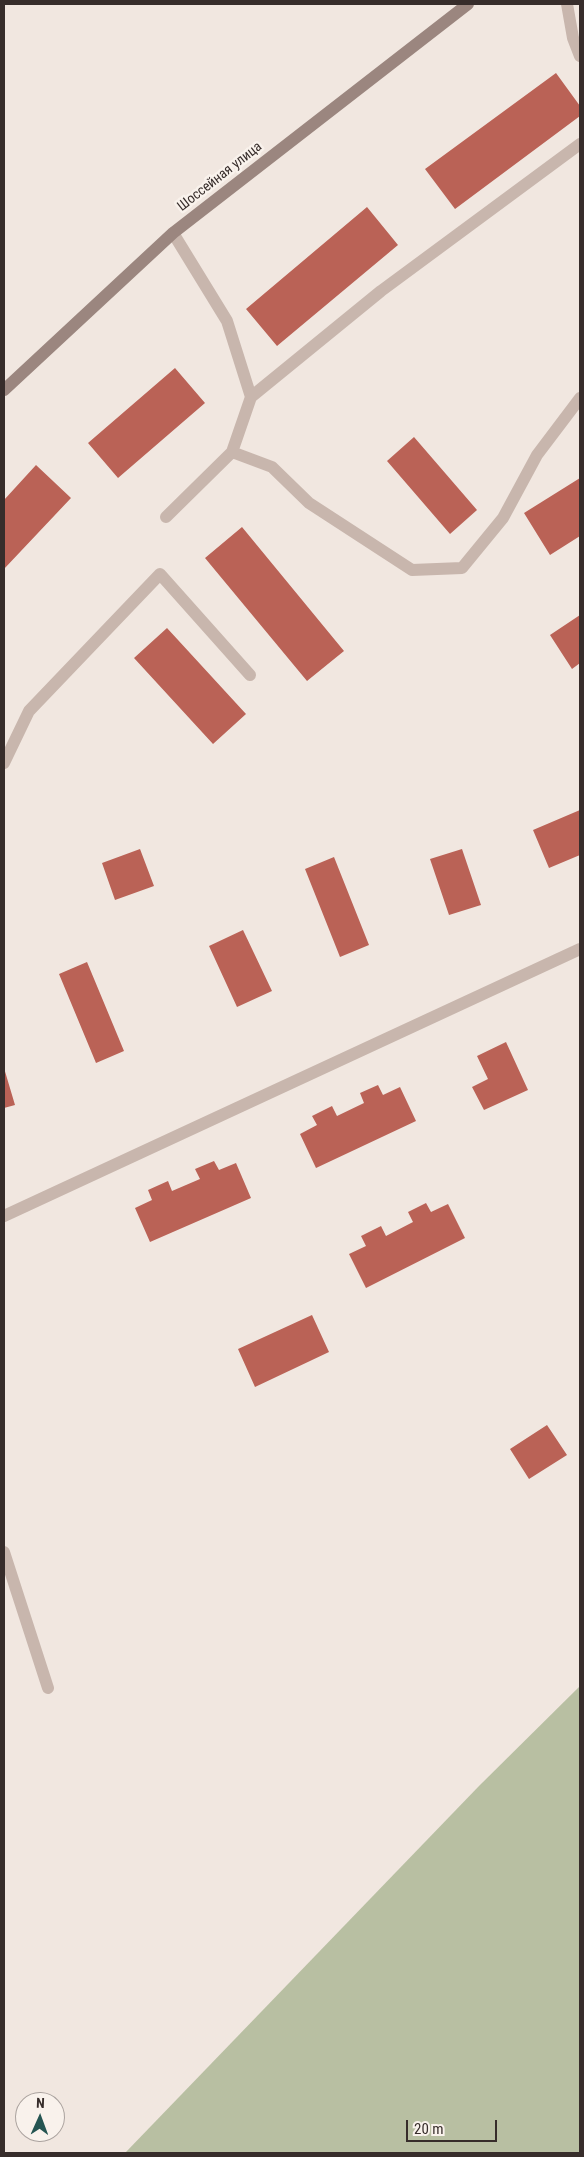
<!DOCTYPE html>
<html>
<head>
<meta charset="utf-8">
<style>
	body { margin:0 }
	#map { position:relative; width:584px; height:2157px; overflow:hidden; background:#f1e7e0; font-family:"Roboto Condensed",sans-serif }
	canvas { display:block }
	.frame { position:absolute; inset:0; border:5px solid #372d2b; pointer-events:none }
	.north { position:absolute; left:15px; top:2092px; width:50px; height:50px; box-sizing:border-box; background:#f9f2ec; border:1px solid #aba39f; border-radius:50%; rotate:2deg; font-size:14px; font-weight:700; line-height:20px; text-align:center; color:#372d2b }
	.north::after { content:''; display:block; margin:auto; width:18px; height:22px; background:#255552; clip-path:polygon(50% 0,100% 100%,50% 72%,0 100%) }
	.scale { position:absolute; left:406px; top:2120px; width:91px; height:22px; box-sizing:border-box; border:2px solid #372d2b; border-top:0; padding-left:6px; font-size:15px; line-height:18px; white-space:nowrap; color:#372d2b; -webkit-text-stroke:4px #f9f2ec; paint-order:stroke }
</style>
</head>
<body>
<div id="map">
<canvas width="584" height="2157"></canvas>
<div class="frame"></div>
<div class="north">N</div>
<div class="scale">20 m</div>
</div>
<script>
const g = document.querySelector('canvas').getContext('2d');
g.lineJoin = 'round';
function paint(path, color) { g.fillStyle = color; g.fill(path, 'evenodd'); }
const shape = rows => new Path2D(rows.map(r => 'M' + r).join(''));
function trace(path, color, width, dash) { g.strokeStyle = color; g.lineWidth = width; g.lineCap = dash ? 'butt' : 'round'; g.setLineDash(dash || []); g.stroke(path); }
function label(font, color, halo, rows, align = 'center') {
  g.font = font + ' "Roboto Condensed",sans-serif'; g.lineWidth = 5; g.setLineDash([]); g.textBaseline = 'middle'; g.strokeStyle = halo; g.fillStyle = color; for (const [text, x, y, turn = 0] of rows) {
    g.save(); g.translate(x, y); g.rotate((+turn || 0) * Math.PI / 180); g.textAlign = isNaN(turn) ? turn : align; if (halo) g.strokeText(text, 0, 0); g.fillText(text, 0, 0); g.restore();
  }
}
const green = shape([
	[580,1686,580,2153,125,2153,479,1786]
]);
const building = shape([
	[556,73,580,106,580,116,455,209,425,169],
	[367,207,398,245,277,346,246,309],
	[175,368,205,403,118,478,88,443],
	[414,437,477,510,450,534,387,461],
	[36,465,71,498,4,569,4,500],
	[580,478,580,536,550,555,524,513],
	[242,527,344,651,307,681,205,558],
	[580,615,580,663,572,669,550,635],
	[167,628,246,714,213,744,134,658],
	[580,810,580,855,549,868,533,830],
	[140,849,154,886,115,900,102,863],
	[462,849,481,905,449,915,430,859],
	[334,857,369,945,340,957,305,869],
	[243,930,272,991,237,1007,209,946],
	[87,962,124,1051,96,1063,59,974],
	[506,1042,528,1090,484,1110,472,1087,488,1079,477,1056],
	[4,1068,15,1105,4,1108],
	[378,1085,383,1095,400,1087,416,1121,316,1168,300,1134,317,1125,312,1116,332,1106,337,1116,364,1103,360,1093],
	[214,1161,219,1170,236,1163,251,1198,150,1242,135,1208,152,1200,148,1190,168,1181,172,1191,200,1179,195,1169],
	[426,1203,431,1212,448,1204,465,1238,366,1288,349,1254,366,1246,361,1236,381,1226,386,1236,413,1222,408,1212],
	[312,1315,329,1352,255,1387,238,1349],
	[547,1425,567,1455,529,1479,510,1449]
]);
const service = shape([
	[567,4,573,38,580,56],
	[173,233,227,321,251,397],
	[232,452,272,467,309,503,412,570,462,568,503,518,537,455,580,398],
	[166,517,232,452,251,397,381,291,580,144],
	[4,763,29,711,160,574,250,675],
	[4,1552,48,1688]
]);
const minor = shape([
	[4,1216,580,949]
]);
const secondary = shape([
	[4,390,173,233,468,4]
]);
const streetNames = [
	["Шоссейная улица",220,177,-38]
];
paint(green, '#b8bfa2');
paint(building, '#ba6256');
trace(service, '#c8b6ad', 12);
trace(minor, '#c8b6ad', 12);
trace(secondary, '#9b867f', 12);
label('14px', '#372d2b', '#f9f2ec', streetNames);
</script>
</body>
</html>
